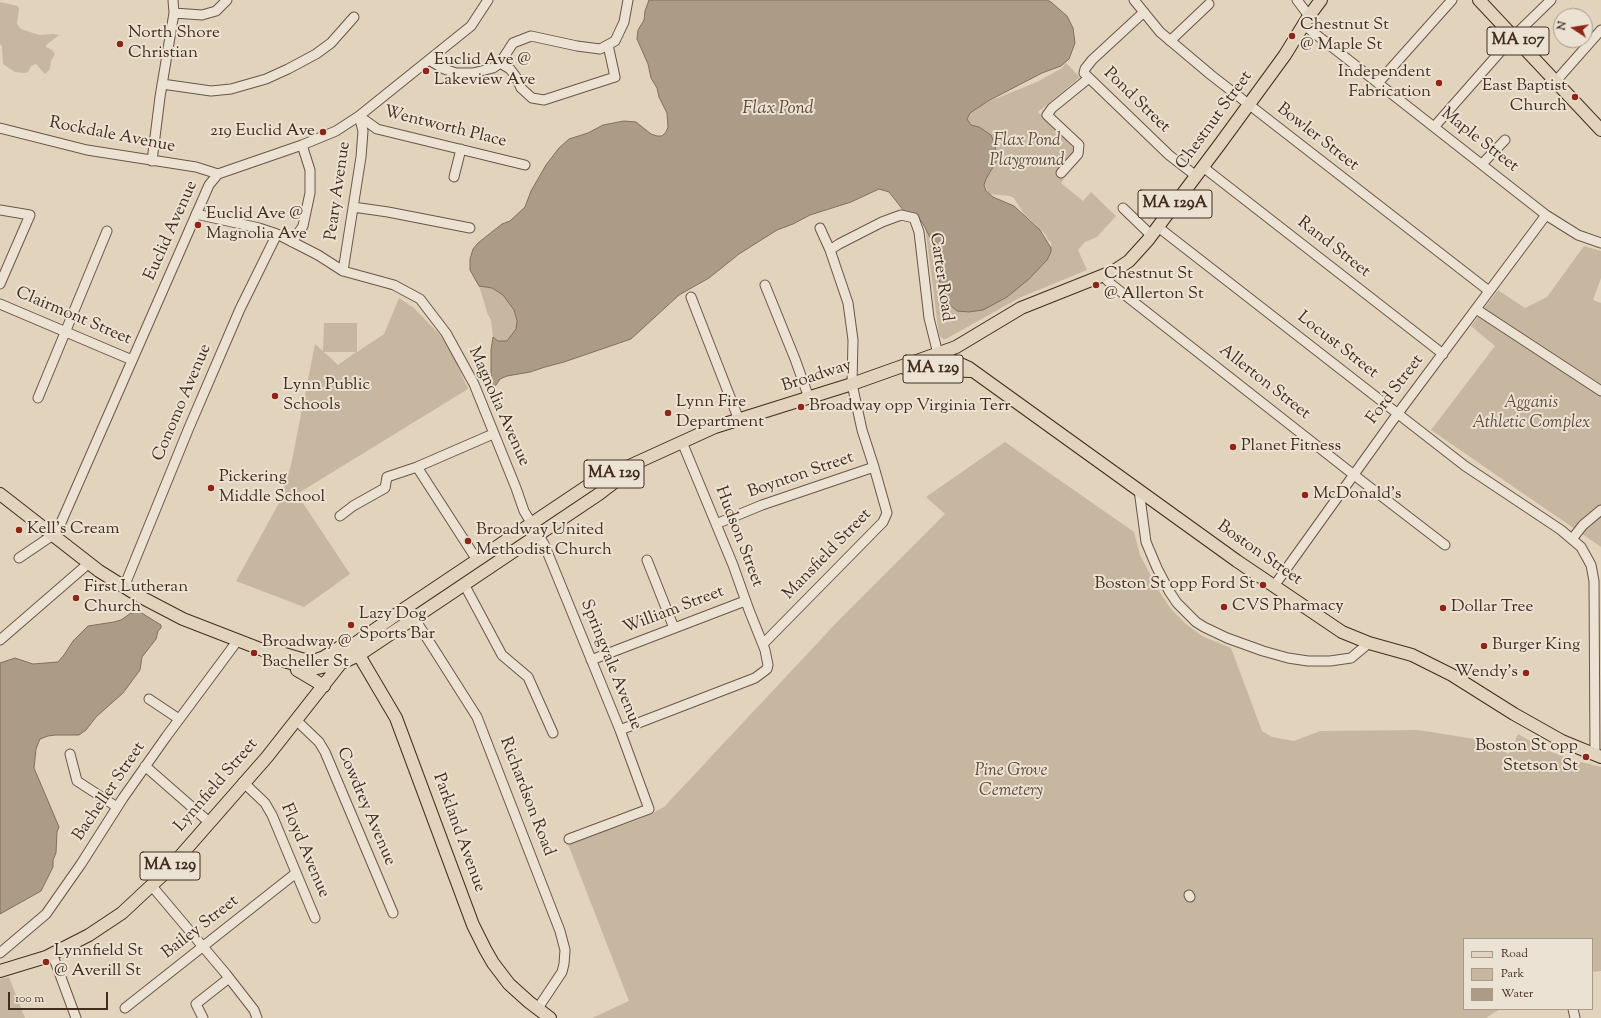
<!DOCTYPE html>
<html>
<head>
<meta charset="utf-8">
<style>
	body { margin:0 }
	#map { position:relative; width:1601px; height:1018px; overflow:hidden; background:#e2d3bc; font-family:"Sorts Mill Goudy",serif }
	canvas { display:block }
	.legend { position:absolute; left:1463px; top:938px; width:130px; height:72px; box-sizing:border-box; background:#ece2d3; border:1px solid #a89a8b; margin:0; padding:5px 7px; list-style:none; font-size:12px; color:#422d1e }
	.legend li { display:flex; align-items:center; gap:8px; height:20px }
	.legend b { width:20px; border:1px solid #a89a8b }
	.north { position:absolute; left:1553px; top:8px; width:40px; height:40px; box-sizing:border-box; background:#ece2d3; border:1px solid #a89a8b; border-radius:50%; rotate:282deg; font-size:11px; font-weight:700; line-height:16px; text-align:center; color:#422d1e }
	.north::after { content:''; display:block; margin:auto; width:14px; height:18px; background:#8f2418; clip-path:polygon(50% 0,100% 100%,50% 72%,0 100%) }
	.scale { position:absolute; left:8px; top:992px; width:100px; height:18px; box-sizing:border-box; border:2px solid #422d1e; border-top:0; padding-left:5px; font-size:12px; line-height:14px; white-space:nowrap; color:#422d1e; -webkit-text-stroke:3px #ece2d3; paint-order:stroke }
</style>
</head>
<body>
<div id="map">
<canvas width="1601" height="1018"></canvas>
<ul class="legend">
<li><b style="height:5px;background:#e2d3bc"></b>Road</li>
<li><b style="height:11px;background:#c7b7a1"></b>Park</li>
<li><b style="height:11px;background:#ac9b86"></b>Water</li>
</ul>
<div class="north">N</div>
<div class="scale">100 m</div>
</div>
<script>
const g = document.querySelector('canvas').getContext('2d');
g.lineJoin = 'round';
function paint(path, color) { g.fillStyle = color; g.fill(path, 'evenodd'); }
const shape = rows => new Path2D(rows.map(r => 'M' + r).join(''));
function trace(path, color, width, dash) { g.strokeStyle = color; g.lineWidth = width; g.lineCap = dash ? 'butt' : 'round'; g.setLineDash(dash || []); g.stroke(path); }
function label(font, color, halo, rows, align = 'center') {
  g.font = font + ' "Sorts Mill Goudy",serif'; g.lineWidth = 4; g.setLineDash([]); g.textBaseline = 'middle'; g.strokeStyle = halo; g.fillStyle = color; for (const [text, x, y, turn = 0] of rows) {
    g.save(); g.translate(x, y); g.rotate((+turn || 0) * Math.PI / 180); g.textAlign = isNaN(turn) ? turn : align; if (halo) g.strokeText(text, 0, 0); g.fillText(text, 0, 0); g.restore();
  }
}
const green = shape([
	[0,2,18,6,19,9,17,24,21,29,39,35,54,34,59,35,46,45,46,47,52,50,55,54,51,61,50,69,45,74,36,64,31,66,28,72,26,73,15,72,3,64,2,46,0,44],
	[1066,63,1080,77,1038,112,1075,149,1056,173,1064,179,1061,183,1083,201,1091,192,1116,216,1097,237,1085,242,1078,250,1087,270,1019,298,946,339,943,339,939,335,925,226,1051,247,1051,242,1048,240,1045,234,1024,214,1014,198,1010,196,988,194,967,128,965,111,1037,82,1062,68],
	[1584,246,1601,251,1601,278,1593,300,1601,303,1601,547,1431,430,1495,346,1471,326,1498,290,1525,308,1547,297],
	[479,286,492,288,502,294,514,310,517,326,514,333,507,341,498,341,493,337,491,320,488,315],
	[399,298,414,308,440,335,451,350,468,389,297,494,350,574,304,607,236,581,279,503,291,465,315,344,323,351,324,323,357,323,357,352,384,334],
	[324,352,356,352,338,365],
	[1005,442,1134,532,1140,555,1159,591,1171,609,1186,624,1202,636,1231,648,1262,731,1272,737,1294,741,1320,731,1418,730,1481,740,1509,754,1518,734,1546,750,1573,760,1601,767,1601,971,1592,972,1592,939,1464,939,1464,1009,1500,1009,1486,1018,592,1018,629,1001,568,844,640,819,664,807,839,620,945,514,926,497],
	[9,977,19,1003,25,1018,0,1018,0,979]
]);
const water = shape([
	[649,0,1047,0,1051,2,1067,16,1073,28,1075,43,1069,59,1061,66,1042,73,988,101,970,113,967,119,971,125,979,127,991,135,994,142,996,151,996,162,986,179,984,185,986,191,993,197,1014,206,1040,230,1051,248,1051,252,1047,260,1029,279,1007,297,983,310,969,312,957,311,949,304,943,295,940,285,935,251,931,239,922,222,915,214,904,211,889,192,879,189,851,202,810,215,793,224,777,230,739,254,709,278,679,295,631,339,564,362,545,367,530,372,507,376,500,379,496,385,491,387,489,386,491,376,491,350,493,337,498,341,507,341,516,329,517,321,514,310,503,295,492,288,479,286,470,270,470,259,473,249,478,243,502,224,510,221,525,207,531,191,546,165,559,148,569,139,588,133,603,125,624,121,636,122,651,134,657,136,662,136,666,132,668,127,667,113,659,97,657,88,651,78,648,64,637,39,638,30,644,20,645,11,649,0],
	[140,612,161,625,161,628,158,631,156,639,142,657,140,670,123,693,96,717,86,730,79,735,55,735,48,736,40,739,36,749,34,768,59,827,57,832,56,853,53,860,53,867,41,891,0,914,0,663,15,658,33,664,58,662,64,655,73,641,88,626,114,622,121,620,131,613,140,612]
]);
const minor = shape([
	[173,0,174,13],
	[1134,0,1160,32,1211,75,1489,291],
	[1297,0,1309,16],
	[1144,12,1092,60,1085,69,1084,73,1169,155,1196,176],
	[1304,25,1546,215,1578,235,1601,243],
	[1170,41,1209,4],
	[429,60,444,69,456,73,473,73,493,68,500,63,513,43,531,36,577,46,600,49,615,41,624,22,628,0],
	[500,63,510,69,516,77,521,88,532,98,544,100,615,77,608,45],
	[1555,82,1601,30],
	[1378,83,1452,0],
	[162,84,211,91,231,89,266,79,288,69,316,54,331,43,354,17],
	[359,116,377,129,525,165],
	[1434,127,1514,36,1551,0],
	[0,128,87,150,196,167,218,174],
	[152,161,160,97,174,13,202,15,216,11,227,0],
	[1482,164,1505,140],
	[1203,167,1443,354],
	[1061,173,1078,154,1079,145,1047,115,1052,108,1089,78],
	[454,177,461,149],
	[353,207,388,212,470,228],
	[1123,208,1152,236],
	[0,210,30,215,0,284],
	[196,214,259,228,277,234,318,255,343,271,394,285,420,299,446,333,474,384,516,488,524,511,544,544,620,730,649,809,569,839],
	[1158,227,1465,466,1561,530,1581,547,1591,565,1594,581,1595,755],
	[820,228,830,250],
	[292,242,303,226,310,193,310,170,302,145],
	[343,271,361,157,363,131,359,116],
	[1102,275,1111,284,1354,475,1445,545],
	[765,285,795,359,809,398],
	[691,297,739,420],
	[0,304,132,360],
	[1476,309,1601,391],
	[38,398,107,231],
	[417,467,477,560],
	[1139,490,1146,542,1157,568,1169,591,1177,603,1196,622,1204,627,1227,638,1263,651,1288,658,1308,661,1330,661,1351,658,1369,643],
	[340,516,353,506,385,488,387,477,417,467,493,434],
	[716,524,762,505,874,467],
	[1572,539,1583,525,1601,510],
	[19,558,53,535,60,525,209,185,218,174,302,145,336,131,359,116,471,26,488,0],
	[647,560,674,628],
	[464,584,502,655,528,677,553,733],
	[1274,586,1393,420,1546,215],
	[124,587,188,430,240,309,277,234],
	[411,613,477,717,560,931,565,950,564,964,562,972,538,1008],
	[0,640,89,563],
	[763,644,883,522,887,513,874,467,862,430,852,384,853,340,848,303,830,250,839,244,882,222,901,215,914,218,919,232,929,318,938,354],
	[591,660,745,601],
	[149,699,179,719],
	[296,720,319,742,325,752,393,913],
	[620,730,755,678,767,669,768,665,765,650,749,610,733,565,682,442],
	[70,754,77,781,117,807],
	[145,766,209,822],
	[243,782,265,803,272,815,315,918],
	[151,885,226,974,254,1010,257,1018],
	[1189,895,1190,897],
	[0,953,46,914,81,864,123,798,166,737,238,640],
	[52,953,76,1018],
	[125,1008,296,873],
	[1573,1009,1575,1018],
	[203,1018,196,1004,229,978]
]);
const major = shape([
	[1479,0,1601,130],
	[938,354,969,368,1237,561,1342,632,1369,643,1412,655,1452,675,1514,714,1562,741,1601,757],
	[906,369,971,371],
	[0,494,99,571,139,596,183,619,263,650,281,653,305,660,316,660,324,657,340,647,353,645],
	[353,645,396,718,473,925,485,949,493,963,509,984,529,1002,550,1018],
	[280,660,313,669,341,663,359,655,599,494,625,474],
	[297,670,324,686],
	[0,971,46,957,89,935,122,913,168,870,267,757,341,663,353,645,407,607,592,483,715,427,852,384,956,347,1021,308,1114,271,1129,261,1148,240,1220,144,1285,55,1309,16,1321,0]
]);
const markers = [
	[1292,36,4,"#8f2418"],
	[120,44,4,"#8f2418"],
	[426,71,4,"#8f2418"],
	[1439,83,4,"#8f2418"],
	[1575,97,4,"#8f2418"],
	[323,132,4,"#8f2418"],
	[198,225,4,"#8f2418"],
	[1096,285,4,"#8f2418"],
	[275,396,4,"#8f2418"],
	[801,407,4,"#8f2418"],
	[668,413,4,"#8f2418"],
	[1233,447,4,"#8f2418"],
	[211,488,4,"#8f2418"],
	[1305,495,4,"#8f2418"],
	[19,530,4,"#8f2418"],
	[468,541,4,"#8f2418"],
	[1263,585,4,"#8f2418"],
	[76,598,4,"#8f2418"],
	[1224,607,4,"#8f2418"],
	[1443,608,4,"#8f2418"],
	[351,625,4,"#8f2418"],
	[1484,646,4,"#8f2418"],
	[254,653,4,"#8f2418"],
	[1526,673,4,"#8f2418"],
	[1586,757,4,"#8f2418"],
	[46,962,4,"#8f2418"]
];
const shields = [
	[1518,41,62],
	[1175,204,74],
	[933,369,60],
	[614,474,60],
	[170,866,60]
];
const shieldNames = [
	["MA 107",1518,41],
	["MA 129A",1175,204],
	["MA 129",933,369],
	["MA 129",614,474],
	["MA 129",170,866]
];
const poiNames = [
	["Chestnut St",1300,26],
	["@ Maple St",1300,46],
	["North Shore",128,34],
	["Christian",128,54],
	["Euclid Ave @",434,61],
	["Lakeview Ave",434,81],
	["Independent",1431,73,"right"],
	["Fabrication",1431,93,"right"],
	["East Baptist",1567,87,"right"],
	["Church",1567,107,"right"],
	["219 Euclid Ave",315,132,"right"],
	["Euclid Ave @",206,215],
	["Magnolia Ave",206,235],
	["Chestnut St",1104,275],
	["@ Allerton St",1104,295],
	["Lynn Public",283,386],
	["Schools",283,406],
	["Lynn Fire",676,403],
	["Department",676,423],
	["Broadway opp Virginia Terr",809,407],
	["Planet Fitness",1241,447],
	["Pickering",219,478],
	["Middle School",219,498],
	["McDonald's",1313,495],
	["Kell's Cream",27,530],
	["Broadway United",476,531],
	["Methodist Church",476,551],
	["Boston St opp Ford St",1255,585,"right"],
	["First Lutheran",84,588],
	["Church",84,608],
	["CVS Pharmacy",1232,607],
	["Dollar Tree",1451,608],
	["Lazy Dog",359,615],
	["Sports Bar",359,635],
	["Broadway @",262,643],
	["Bacheller St",262,663],
	["Burger King",1492,646],
	["Wendy's",1518,673,"right"],
	["Boston St opp",1578,747,"right"],
	["Stetson St",1578,767,"right"],
	["Lynnfield St",54,952],
	["@ Averill St",54,972]
];
const streetNames = [
	["Pond Street",1136,101,44],
	["Chestnut Street",1215,121,-54],
	["Wentworth Place",445,128,14],
	["Rockdale Avenue",112,136,11],
	["Bowler Street",1317,138,38],
	["Maple Street",1479,141,38],
	["Peary Avenue",339,191,-82],
	["Euclid Avenue",172,231,-66],
	["Rand Street",1333,248,38],
	["Carter Road",940,277,82],
	["Clairmont Street",73,317,23],
	["Locust Street",1337,346,38],
	["Broadway",817,377,-18],
	["Allerton Street",1264,383,38],
	["Ford Street",1396,390,-53],
	["Conomo Avenue",183,403,-67],
	["Magnolia Avenue",498,407,66],
	["Boynton Street",801,476,-19],
	["Hudson Street",738,537,69],
	["Boston Street",1259,554,35],
	["Mansfield Street",828,555,-46],
	["William Street",674,611,-21],
	["Springvale Avenue",610,665,68],
	["Lynnfield Street",217,786,-49],
	["Bacheller Street",110,792,-56],
	["Richardson Road",526,797,69],
	["Cowdrey Avenue",365,807,67],
	["Parkland Avenue",458,833,70],
	["Floyd Avenue",304,851,67],
	["Bailey Street",201,928,-38]
];
const parkNames = [
	["Flax Pond",1027,142],
	["Playground",1027,162],
	["Agganis",1531,404],
	["Athletic Complex",1531,424],
	["Pine Grove",1011,772],
	["Cemetery",1011,792]
];
const waterNames = [
	["Flax Pond",778,110]
];
paint(green, '#c7b7a1');
paint(water, '#ac9b86');
trace(water, '#826f5c', 1);
trace(minor, '#6a5646', 11);
trace(major, '#422d1e', 14);
trace(minor, '#ece2d3', 9);
trace(major, '#e2d3bc', 12);
for (const [x, y, r, color] of markers) { const dot = new Path2D(); dot.arc(x, y, r, 0, 2 * Math.PI); g.fillStyle = color; g.fill(dot); trace(dot, '#ece2d3', 1.5); }
for (const [x, y, w] of shields) { const box = new Path2D(); box.roundRect(x - w / 2, y - 14, w, 28, 3); g.fillStyle = '#ece2d3'; g.fill(box); trace(box, '#422d1e', 1); }
label('bold 16px', '#422d1e', null, shieldNames);
label('17px', '#422d1e', '#ece2d3', poiNames, 'left');
label('17px', '#422d1e', '#ece2d3', streetNames);
label('italic 17px', '#5d4938', '#ece2d3', parkNames);
label('italic 18px', '#5c4838', '#ece2d3', waterNames);
</script>
</body>
</html>
